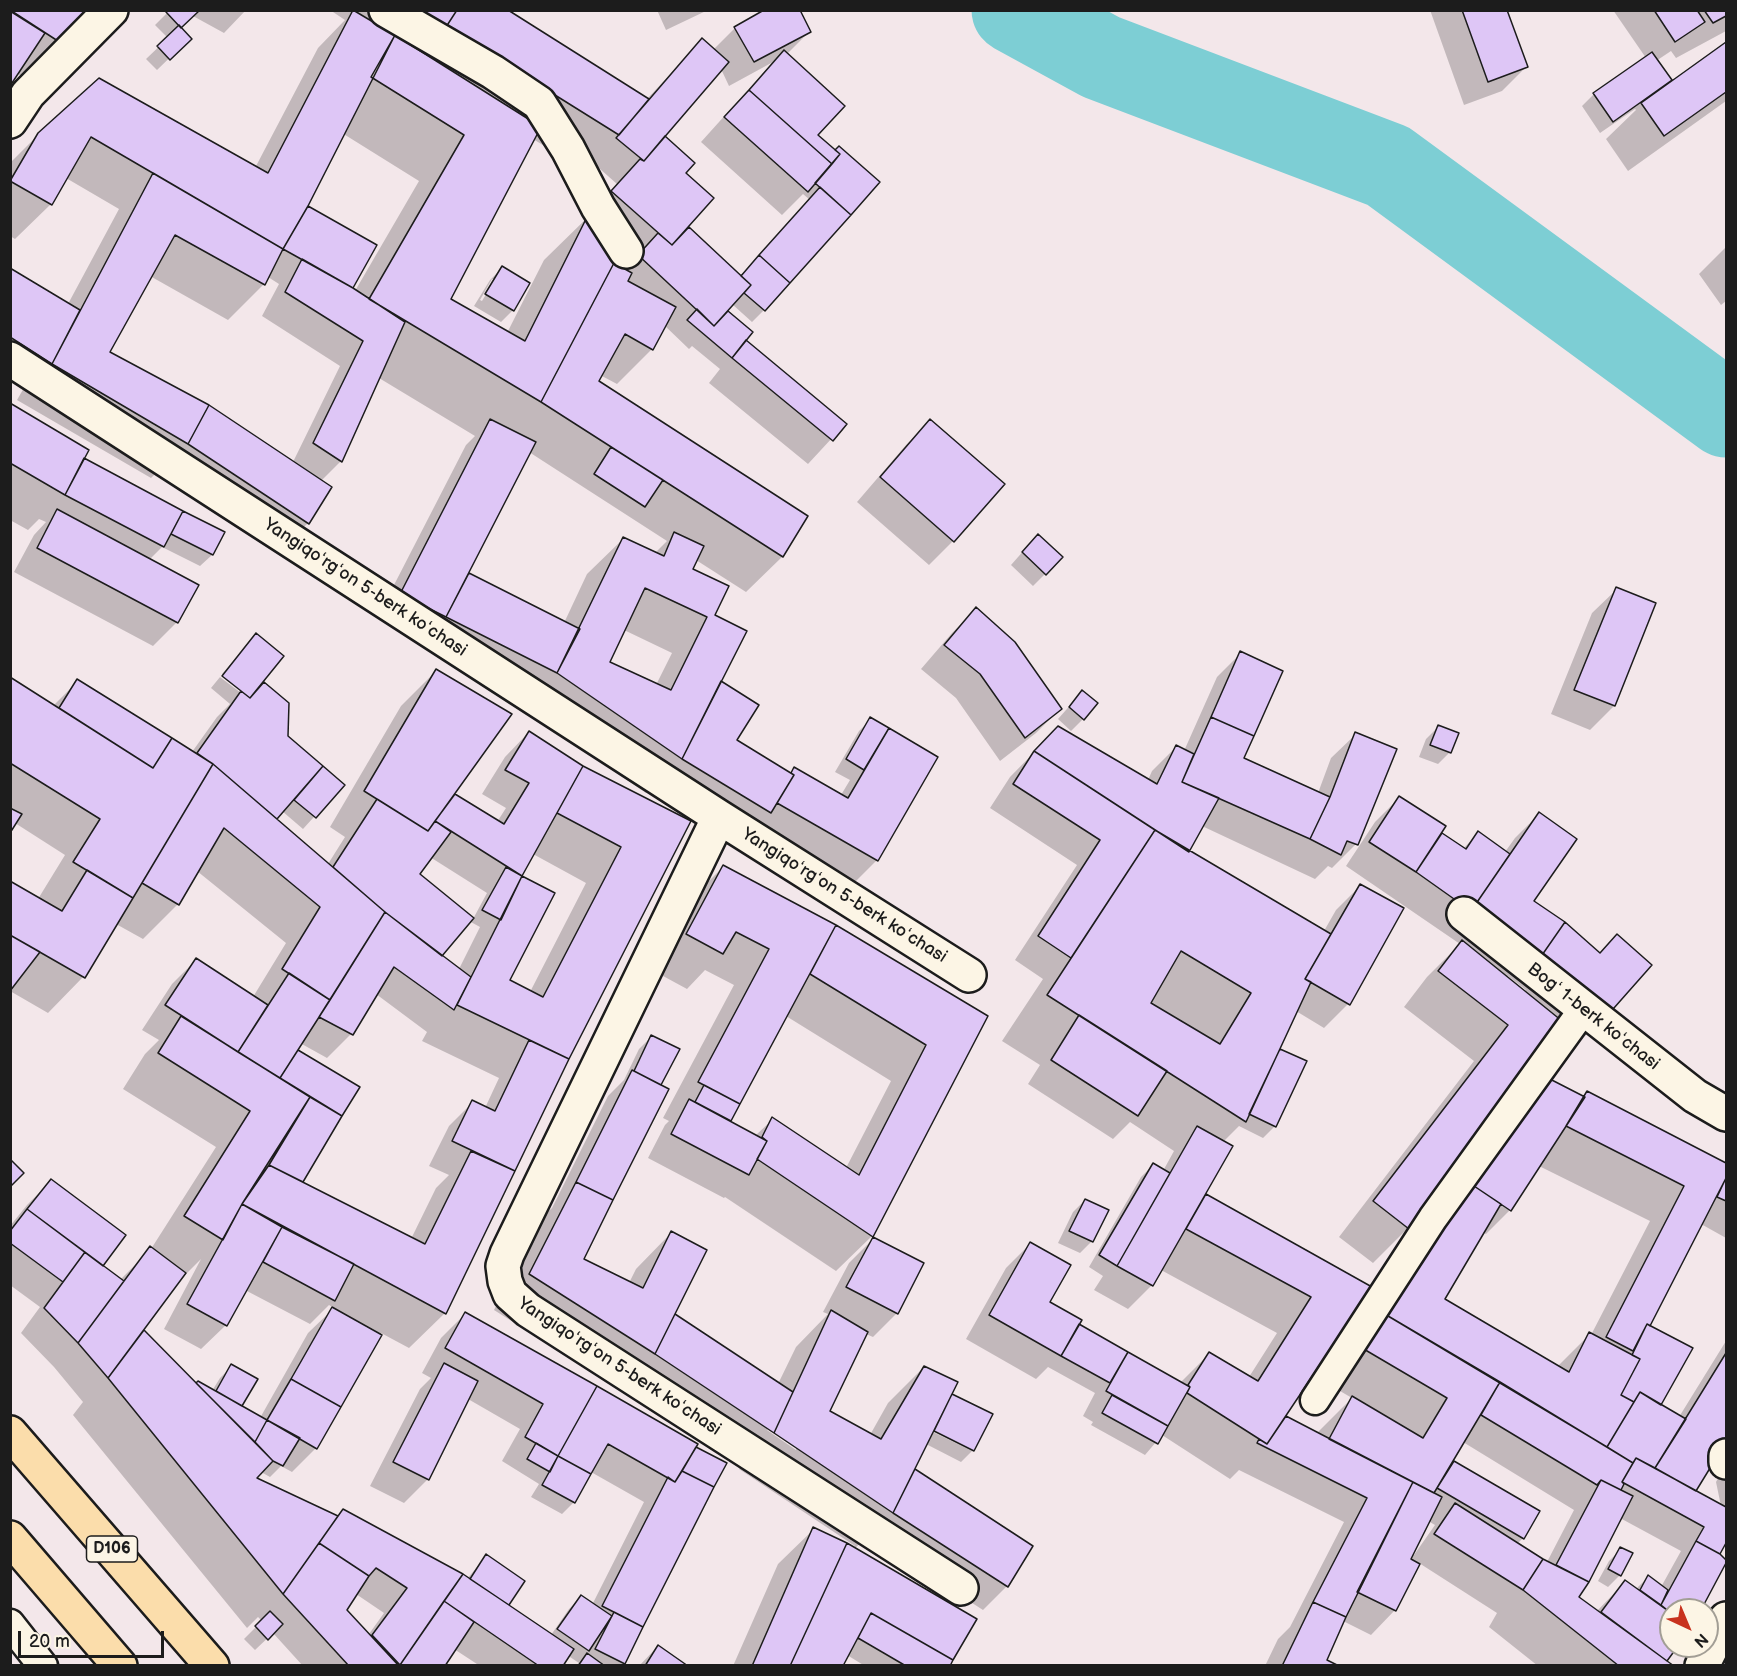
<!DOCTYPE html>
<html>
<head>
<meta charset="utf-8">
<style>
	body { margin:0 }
	#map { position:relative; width:1737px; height:1676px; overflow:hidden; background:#f3e7ea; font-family:"Balsamiq Sans",sans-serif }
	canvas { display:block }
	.frame { position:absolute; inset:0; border:12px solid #1c1c1c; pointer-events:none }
	.north { position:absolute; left:1659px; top:1598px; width:60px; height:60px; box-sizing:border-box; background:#fcf5e5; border:2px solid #a29e95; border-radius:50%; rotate:136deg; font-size:16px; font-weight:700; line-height:24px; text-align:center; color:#1c1c1c }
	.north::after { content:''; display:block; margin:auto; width:21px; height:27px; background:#c8321e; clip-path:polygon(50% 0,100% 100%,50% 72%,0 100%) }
	.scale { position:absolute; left:18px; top:1631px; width:146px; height:27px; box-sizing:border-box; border:3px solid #1c1c1c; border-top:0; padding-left:8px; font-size:18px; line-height:21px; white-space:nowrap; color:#1c1c1c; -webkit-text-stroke:4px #fcf5e5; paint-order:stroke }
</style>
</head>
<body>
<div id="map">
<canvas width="1737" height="1676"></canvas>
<div class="frame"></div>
<div class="north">N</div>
<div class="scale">20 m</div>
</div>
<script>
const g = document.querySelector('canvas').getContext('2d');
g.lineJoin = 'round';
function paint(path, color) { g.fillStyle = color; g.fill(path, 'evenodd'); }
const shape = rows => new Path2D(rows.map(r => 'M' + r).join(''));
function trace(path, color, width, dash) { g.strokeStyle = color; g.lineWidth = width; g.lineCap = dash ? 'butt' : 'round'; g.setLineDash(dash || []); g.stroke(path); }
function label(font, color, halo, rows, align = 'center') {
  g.font = font + ' "Balsamiq Sans",sans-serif'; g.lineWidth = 4.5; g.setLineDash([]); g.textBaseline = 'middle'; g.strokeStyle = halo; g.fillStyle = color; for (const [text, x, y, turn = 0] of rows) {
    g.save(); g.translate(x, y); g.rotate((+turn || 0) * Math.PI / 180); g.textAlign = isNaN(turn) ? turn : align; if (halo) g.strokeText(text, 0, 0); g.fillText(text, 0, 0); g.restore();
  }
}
const shadow = shape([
	[10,10,89,10,24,78,17,73,10,84],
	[170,10,246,10,224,33,193,16,180,28,189,39,157,70,146,59,168,38,155,25],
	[330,10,505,10,647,99,702,40,713,50,735,28,809,32,786,55,816,136,835,152,839,148,764,310,752,322,732,304,715,322,739,347,845,424,808,464,709,383,720,369,692,346,689,349,664,325,652,349,617,384,600,375,597,381,806,516,782,557,746,592,696,560,691,570,713,616,720,682,735,741,789,774,795,769,841,795,850,780,835,772,859,731,871,719,936,757,877,860,853,884,657,782,646,793,522,709,529,695,377,618,466,445,475,436,379,378,341,461,321,481,308,523,284,547,162,467,151,478,17,400,25,386,10,377,10,270,68,304,119,209,66,178,51,204,15,239,10,236,10,163,39,134,100,80,255,168,318,48,345,20],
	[773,62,701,142,782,215,803,194,810,200,740,276,687,227,684,173,663,136,721,69,729,86],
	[342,133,419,181,355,291,351,288,300,215],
	[533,139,582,169,591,161,617,184,589,216,544,260,507,333,449,300],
	[590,217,636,258,624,270,613,264],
	[150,276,228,320,264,284,268,277,279,284,262,316,340,366,293,462,108,352],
	[529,452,667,541,655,553,623,539,587,574,564,623,467,573],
	[624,630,672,653,656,685,608,662],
	[657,10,708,10,666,30],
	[1430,10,1506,10,1526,67,1502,91,1464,105],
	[1613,10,1726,10,1726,31,1676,58,1671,51,1656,61,1670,80,1665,85,1666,86,1726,44,1726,101,1628,171,1606,139,1636,110,1635,109,1600,133,1582,106,1594,94,1646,58],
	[1726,247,1726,301,1721,305,1699,274],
	[502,268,513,310,501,322,474,306,490,280],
	[492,279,495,279,482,301,480,300],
	[10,405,82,459,223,532,212,555,200,566,162,547,149,560,177,622,153,646,14,572,34,535,46,522,39,519,28,530,10,520],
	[930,421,953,541,929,565,857,502,906,445],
	[1026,548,1061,558,1033,586,1011,565],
	[1617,589,1654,604,1614,706,1590,730,1551,714,1592,613],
	[976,609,1060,709,1036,733,1000,761,956,698,921,669,952,633],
	[256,635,256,689,286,737,343,785,303,829,282,811,275,819,328,864,345,837,330,827,401,706,436,671,449,802,455,796,497,822,506,808,482,794,505,757,529,732,583,767,689,821,568,1059,445,1313,409,1348,381,1333,316,1448,292,1472,281,1466,270,1477,261,1472,254,1479,337,1517,344,1511,467,1579,486,1556,523,1581,507,1605,551,1635,569,1609,581,1597,592,1605,644,1502,591,1472,574,1502,562,1514,531,1497,539,1484,502,1461,520,1429,468,1399,428,1479,404,1503,370,1486,420,1389,431,1378,422,1373,441,1338,465,1314,696,1444,624,1663,621,1666,576,1666,579,1663,567,1655,561,1666,480,1666,454,1649,443,1666,303,1666,273,1633,255,1650,244,1639,262,1621,258,1617,247,1628,73,1415,83,1402,54,1367,21,1333,40,1307,10,1285,10,1226,27,1205,51,1181,101,1266,120,1280,151,1249,216,1147,123,1089,145,1054,159,1040,142,1030,172,984,196,960,253,997,286,943,197,871,178,904,143,939,116,924,83,977,48,1013,10,991,10,882,38,899,65,855,15,823,10,830,10,679,53,706,78,681,192,752,217,717,230,704,211,688,220,677,241,693,243,691,222,674],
	[533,854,586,883,530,992,508,980,520,878],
	[430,857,487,893,473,919,418,874],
	[469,921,480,927,459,969,440,956],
	[376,994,427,1032,422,1041,499,1078,485,1108,473,1102,449,1126,429,1166,449,1175,436,1188,411,1239,300,1183,358,1088,298,1052,292,1058,300,1043,327,1058,351,1034],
	[201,1259,164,1329,201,1349,226,1325,245,1290,310,1324,329,1305,334,1308,308,1333,260,1418,240,1407,232,1366,220,1378,212,1391,193,1381,137,1337,184,1273,186,1274],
	[356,1594,384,1613,369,1634,345,1610],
	[1241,653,1242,759,1318,793,1331,758,1356,734,1356,844,1332,868,1328,866,1315,879,1202,826,1188,851,1324,931,1336,910,1360,886,1348,1004,1324,1028,1296,1011,1278,1050,1305,1062,1275,1126,1263,1138,1239,1126,1223,1142,1204,1195,1370,1288,1284,1417,1316,1434,1352,1398,1328,1384,1588,1093,1726,1165,1726,1238,1701,1224,1648,1326,1659,1405,1679,1417,1726,1341,1726,1439,1694,1491,1721,1506,1716,1482,1726,1463,1726,1540,1719,1555,1700,1610,1671,1610,1671,1646,1676,1646,1665,1661,1672,1666,1538,1666,1489,1627,1497,1613,1419,1563,1395,1610,1371,1635,1343,1621,1325,1661,1335,1666,1265,1666,1278,1639,1290,1627,1344,1522,1239,1470,1230,1479,1162,1435,1145,1455,1091,1425,1093,1422,1083,1416,1095,1393,1048,1367,1036,1379,966,1339,1006,1268,1030,1244,1048,1303,1077,1325,1180,1383,1209,1354,1249,1377,1277,1333,1161,1270,1152,1285,1128,1309,1094,1290,1103,1276,1089,1267,1141,1177,1153,1165,1163,1171,1174,1151,1130,1122,1113,1139,1028,1084,1040,1065,1002,1041,1043,979,1015,960,1077,865,990,808,1010,777,1058,728,1148,780,1152,771,1176,747,1184,751,1217,677],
	[1539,1166,1650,1221,1591,1335,1590,1334,1557,1367,1443,1299,1482,1232,1486,1234,1510,1210],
	[1463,1442,1574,1510,1547,1562,1517,1544,1523,1538,1538,1512,1454,1462,1449,1468],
	[1620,1518,1681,1551,1661,1587,1648,1577,1636,1589,1625,1582,1597,1611,1577,1597],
	[1428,1521,1435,1525,1414,1555,1412,1554],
	[1082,692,1083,719,1071,731,1058,719],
	[1438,727,1450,752,1438,764,1419,757,1426,739],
	[1399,798,1440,833,1463,849,1478,833,1505,852,1515,838,1539,814,1532,902,1605,1016,1581,1040,1560,1021,1408,1228,1373,1263,1339,1237,1474,1061,1404,1007,1427,977,1460,944,1346,866,1375,822],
	[1508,976,1526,990,1524,992,1506,978],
	[723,867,836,927,986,1017,872,1236,836,1271,725,1197,724,1198,648,1158,665,1125,669,1121,663,1118,734,985,705,970,687,989,652,970,688,902],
	[786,1016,891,1081,846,1168,773,1119,755,1136,728,1122],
	[651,1037,660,1086,582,1259,629,1283,636,1269,671,1233,669,1321,778,1384,796,1347,828,1314,823,1312,849,1263,873,1239,897,1313,873,1337,866,1334,828,1412,870,1435,888,1403,924,1367,951,1394,974,1449,933,1428,933,1432,972,1451,961,1462,926,1444,911,1475,915,1471,1007,1586,983,1610,868,1536,854,1549,948,1666,865,1666,847,1655,841,1666,733,1666,778,1564,814,1529,854,1549,855,1546,739,1469,746,1455,634,1372,618,1388,494,1310,540,1219,552,1208,608,1096,624,1080,639,1049],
	[768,1428,796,1446,796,1450,767,1430],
	[1085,1200,1092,1241,1080,1253,1058,1243,1073,1212],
	[1621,1549,1620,1575,1608,1587,1598,1581,1609,1561],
	[658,1646,685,1666,639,1666]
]);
const river = shape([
	[1015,10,1101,57,1388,166,1726,414]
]);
const building = shape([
	[10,10,91,10,61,43,10,10],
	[167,10,200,10,181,28,166,12,167,10],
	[353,10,395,35,308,206,283,249,91,137,52,205,10,181,38,133,99,78,268,173,353,10],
	[420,10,457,10,446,27,420,10],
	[457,10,508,10,649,99,619,135,446,27,457,10],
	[764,10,800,10,811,32,754,62,734,27,764,10],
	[1462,10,1507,10,1528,67,1488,82,1462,10],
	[1654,10,1697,10,1705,22,1675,42,1654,10],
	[1704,10,1726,10,1726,16,1713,23,1704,10],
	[10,11,45,33,10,86,10,11],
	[179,25,192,39,170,60,157,46,179,25],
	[395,35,541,127,451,299,525,341,589,213,614,263,541,402,369,299,464,135,371,77,395,35],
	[702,38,729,62,644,161,616,138,702,38],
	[1726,42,1726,92,1664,136,1641,103,1726,42],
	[784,50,845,106,818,135,840,154,832,164,749,90,784,50],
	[1652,52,1672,80,1613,122,1593,93,1652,52],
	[749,90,832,164,808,192,724,117,749,90],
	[665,136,695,163,686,173,714,198,672,245,611,191,640,159,644,161,665,136],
	[839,146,880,182,851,215,815,183,840,154,835,150,839,146],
	[153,173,283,249,265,285,175,235,110,352,209,405,188,444,52,364,153,173],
	[820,187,851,215,790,283,759,255,820,187],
	[308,206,377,245,353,288,283,249,308,206],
	[689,227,751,285,714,326,638,255,658,233,672,245,689,227],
	[759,255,790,283,765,311,744,293,751,285,741,276,759,255],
	[302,259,353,288,405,322,342,462,313,443,363,341,285,292,302,259],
	[614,263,632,273,628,281,676,307,653,350,625,334,599,381,808,516,783,557,541,402,614,263],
	[502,266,530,283,514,311,485,294,502,266],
	[10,268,80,310,52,364,10,337,10,268],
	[697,309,714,326,728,311,753,332,732,358,687,320,697,309],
	[746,340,847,424,833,441,732,358,746,340],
	[10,403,89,450,65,495,10,463,10,403],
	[209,405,332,487,309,524,188,444,209,405],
	[490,419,536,442,446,617,400,594,490,419],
	[930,419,1005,484,954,542,880,477,930,419],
	[611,447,663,480,645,507,594,474,611,447],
	[84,458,183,511,164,547,65,495,84,458],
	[57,509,199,585,178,623,37,548,57,509],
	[183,511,225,532,213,555,171,534,183,511],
	[674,532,704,546,693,569,729,586,715,615,747,631,682,759,557,673,623,537,664,556,674,532],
	[645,588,707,617,671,690,610,662,645,588],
	[1038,534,1063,557,1046,575,1022,552,1038,534],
	[469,573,580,629,557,673,446,617,469,573],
	[1616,587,1656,603,1615,706,1574,690,1616,587],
	[976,607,1015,642,1062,709,1025,738,980,674,944,645,976,607],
	[256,633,284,656,250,698,222,676,256,633],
	[1240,651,1283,671,1254,736,1211,717,1240,651],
	[436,669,512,714,428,831,364,791,436,669],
	[10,677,153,768,172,738,213,764,133,898,73,862,100,819,10,763,10,677],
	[77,679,172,738,153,768,59,708,77,679],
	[721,681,759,705,737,740,794,775,771,813,682,759,721,681],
	[264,682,289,703,288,736,323,766,277,819,213,764,197,753,241,691,250,698,264,682],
	[1082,690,1098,703,1084,720,1069,707,1082,690],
	[870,717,889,728,864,770,846,759,870,717],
	[1211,717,1254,736,1244,758,1330,797,1310,839,1182,782,1211,717],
	[1438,725,1459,733,1451,753,1430,745,1438,725],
	[1058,726,1157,784,1176,745,1194,754,1182,782,1219,798,1189,852,1034,751,1058,726],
	[889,728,938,757,878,861,777,803,794,775,791,773,794,767,848,798,889,728],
	[529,731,583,766,522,876,435,821,455,794,504,824,529,783,505,770,529,731],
	[1355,732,1397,749,1358,845,1347,841,1341,855,1310,839,1330,797,1355,732],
	[1034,751,1155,830,1071,958,1038,936,1100,840,1013,784,1034,751],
	[213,764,385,912,330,1000,282,969,320,907,224,828,179,905,142,883,213,764],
	[323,766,345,785,316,818,294,800,323,766],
	[583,766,691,821,569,1059,457,1005,522,876,555,893,510,980,543,997,621,847,557,813,583,766],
	[1399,796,1446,826,1416,872,1369,842,1399,796],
	[377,799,428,831,435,821,451,832,420,874,474,918,442,956,385,912,333,867,377,799],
	[10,808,22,814,10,833,10,808],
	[1539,812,1577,839,1534,901,1565,922,1540,958,1471,911,1539,812],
	[1155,830,1331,934,1305,979,1311,982,1246,1122,1047,995,1155,830],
	[1181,951,1251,993,1220,1044,1151,1003,1181,951],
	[1478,831,1510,854,1471,911,1416,872,1442,833,1466,849,1478,831],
	[723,865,836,925,740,1104,698,1082,769,949,736,932,723,954,686,934,723,865],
	[506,867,522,876,501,920,482,910,506,867],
	[87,870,133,898,85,978,10,935,10,881,62,911,87,870],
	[1360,884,1404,908,1350,1005,1305,979,1360,884],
	[385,912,471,977,454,1010,394,967,353,1035,319,1017,385,912],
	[1565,922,1600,953,1617,934,1652,965,1606,1017,1540,958,1565,922],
	[836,925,988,1016,873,1237,757,1159,767,1141,762,1137,772,1117,859,1175,926,1045,810,974,836,925],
	[10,935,40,952,10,991,10,935],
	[1462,940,1562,1021,1409,1229,1373,1201,1508,1025,1438,971,1462,940],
	[196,958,268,1005,238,1052,165,1005,196,958],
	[289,973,330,1000,280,1078,238,1052,289,973],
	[1079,1015,1167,1071,1138,1116,1051,1060,1079,1015],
	[181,1016,310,1097,242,1204,223,1240,184,1216,250,1111,158,1053,181,1016],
	[651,1035,680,1049,661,1085,634,1071,651,1035],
	[529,1040,569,1059,515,1171,452,1141,472,1100,495,1111,529,1040],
	[1280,1049,1307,1061,1276,1127,1249,1114,1280,1049],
	[298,1050,360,1087,342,1116,280,1078,298,1050],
	[632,1070,669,1089,613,1200,576,1182,632,1070],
	[1544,1076,1585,1097,1511,1211,1468,1182,1544,1076],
	[704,1085,740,1104,731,1121,695,1102,704,1085],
	[1587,1091,1726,1163,1726,1178,1650,1326,1647,1324,1633,1351,1606,1337,1684,1186,1566,1126,1587,1091],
	[310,1097,342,1116,303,1182,269,1165,310,1097],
	[689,1099,767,1141,749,1175,671,1134,689,1099],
	[1197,1126,1233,1146,1153,1286,1117,1266,1197,1126],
	[471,1151,515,1171,446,1314,242,1204,269,1165,425,1244,471,1151],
	[10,1159,24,1173,10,1187,10,1159],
	[1153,1163,1170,1173,1117,1266,1099,1255,1153,1163],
	[1726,1178,1726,1201,1717,1197,1726,1178],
	[51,1179,126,1235,103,1266,27,1209,51,1179],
	[576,1182,613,1200,584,1259,643,1288,671,1231,707,1250,655,1354,529,1274,576,1182],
	[1468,1182,1501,1204,1445,1299,1569,1372,1589,1332,1640,1359,1621,1395,1634,1402,1607,1447,1383,1313,1468,1182],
	[1206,1194,1372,1287,1267,1444,1187,1393,1190,1387,1188,1385,1209,1352,1258,1381,1311,1297,1186,1229,1206,1194],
	[1085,1199,1109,1210,1093,1242,1069,1231,1085,1199],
	[242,1204,282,1227,227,1326,187,1304,242,1204],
	[27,1209,85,1252,63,1282,10,1243,10,1231,27,1209],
	[282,1227,354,1264,335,1301,263,1262,282,1227],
	[873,1237,924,1263,898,1314,846,1287,873,1237],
	[1030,1242,1071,1265,1050,1302,1082,1320,1061,1356,989,1315,1030,1242],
	[150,1246,186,1273,108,1378,78,1343,150,1246],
	[85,1252,124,1281,78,1343,44,1308,85,1252],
	[332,1307,382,1335,341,1407,291,1379,332,1307],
	[831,1310,868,1332,830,1411,881,1439,924,1366,958,1382,893,1513,774,1433,831,1310],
	[465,1312,597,1386,558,1456,525,1437,543,1404,445,1348,465,1312],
	[1383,1313,1500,1382,1434,1493,1329,1439,1352,1396,1423,1438,1447,1398,1362,1348,1383,1313],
	[675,1314,793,1392,774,1433,655,1354,675,1314],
	[1079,1324,1128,1352,1110,1383,1061,1356,1079,1324],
	[1647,1324,1693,1348,1661,1405,1640,1392,1634,1402,1621,1395,1640,1359,1632,1355,1647,1324],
	[144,1330,273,1461,257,1478,338,1516,283,1594,108,1378,144,1330],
	[1128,1352,1190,1387,1168,1426,1106,1391,1128,1352],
	[1726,1353,1726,1442,1696,1491,1655,1468,1726,1353],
	[444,1363,478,1381,429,1480,393,1462,444,1363],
	[231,1364,258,1379,242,1406,216,1391,231,1364],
	[291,1379,341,1407,317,1449,267,1420,291,1379],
	[198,1381,267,1420,255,1442,196,1383,198,1381],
	[1500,1382,1633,1463,1622,1482,1624,1484,1621,1490,1601,1480,1597,1485,1481,1415,1500,1382],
	[597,1386,698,1444,675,1482,608,1444,591,1474,558,1456,597,1386],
	[1640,1392,1686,1419,1655,1468,1636,1458,1633,1463,1607,1447,1640,1392],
	[952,1394,993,1414,974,1451,934,1431,952,1394],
	[1112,1395,1168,1426,1158,1444,1102,1413,1112,1395],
	[1286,1416,1413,1482,1346,1617,1313,1602,1367,1498,1257,1443,1259,1439,1267,1444,1286,1416],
	[267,1420,300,1438,283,1466,273,1461,255,1442,267,1420],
	[536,1443,558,1456,550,1472,527,1459,536,1443],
	[696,1447,727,1463,714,1487,682,1471,696,1447],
	[558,1456,591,1474,575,1503,542,1485,558,1456],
	[1636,1458,1726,1507,1726,1543,1720,1554,1696,1541,1704,1527,1622,1482,1636,1458],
	[1454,1461,1540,1511,1524,1539,1437,1488,1454,1461],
	[915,1469,1033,1546,1008,1587,893,1513,915,1469],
	[682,1471,714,1487,643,1627,602,1606,668,1477,675,1482,682,1471],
	[1601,1480,1633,1496,1589,1582,1556,1565,1601,1480],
	[1413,1482,1442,1497,1411,1559,1420,1564,1396,1611,1357,1592,1413,1482],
	[1455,1503,1543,1559,1523,1590,1434,1534,1455,1503],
	[343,1509,463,1574,400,1665,372,1635,407,1588,376,1568,369,1576,319,1543,343,1509],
	[813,1527,847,1543,790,1666,752,1666,813,1527],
	[1696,1541,1720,1554,1726,1560,1726,1563,1701,1610,1671,1610,1671,1613,1661,1605,1696,1541],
	[319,1543,369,1576,347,1610,399,1666,349,1666,283,1594,319,1543],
	[847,1543,977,1619,953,1660,871,1613,843,1666,790,1666,847,1543],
	[1620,1547,1633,1553,1621,1576,1608,1569,1620,1547],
	[486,1554,525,1581,509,1605,470,1579,486,1554],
	[1543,1559,1589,1582,1579,1597,1674,1666,1619,1666,1523,1590,1543,1559],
	[463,1574,574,1649,563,1666,539,1666,444,1601,463,1574],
	[1648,1575,1668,1590,1661,1605,1640,1590,1648,1575],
	[1625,1580,1671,1613,1671,1646,1678,1646,1667,1661,1601,1612,1625,1580],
	[581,1595,612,1616,589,1651,557,1629,581,1595],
	[444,1601,474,1622,445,1666,400,1665,444,1601],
	[1313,1602,1346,1617,1327,1660,1339,1666,1282,1666,1313,1602],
	[270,1611,283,1624,268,1640,255,1626,270,1611],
	[614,1612,643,1627,625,1664,595,1649,614,1612],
	[871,1613,953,1660,950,1666,906,1666,858,1638,871,1613],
	[658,1645,688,1666,645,1666,658,1645],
	[587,1653,605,1666,578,1666,587,1653]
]);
const lane = shape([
	[1315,1400,1433,1218,1583,1010],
	[10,1624,43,1666]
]);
const street = shape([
	[386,10,493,72,539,103,568,149,598,207,626,251],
	[10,121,28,94,111,10],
	[10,359,719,817,969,975],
	[719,817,507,1254,503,1266,505,1281,510,1294,528,1310,961,1588],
	[1464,914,1695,1096,1726,1114],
	[1726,1456,1726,1462],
	[1702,1666,1726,1619]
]);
const primary = shape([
	[10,1433,212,1666],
	[10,1538,120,1666]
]);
const shields = [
	[112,1549,51]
];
const shieldNames = [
	["D106",112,1549]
];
const streetNames = [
	["Yangiqoʻrgʻon 5-berk koʻchasi",365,588,33],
	["Yangiqoʻrgʻon 5-berk koʻchasi",844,896,32],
	["Bogʻ 1-berk koʻchasi",1593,1017,38],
	["Yangiqoʻrgʻon 5-berk koʻchasi",619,1367,33]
];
paint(shadow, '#0003');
trace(river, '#7dced4', 87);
paint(building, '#dec6f6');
trace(building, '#1c1c1c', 1.5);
trace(lane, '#1c1c1c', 33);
trace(street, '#1c1c1c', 38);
trace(primary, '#1c1c1c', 38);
trace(lane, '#fcf5e5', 28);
trace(street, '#fcf5e5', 33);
trace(primary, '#fbddab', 33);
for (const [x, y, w] of shields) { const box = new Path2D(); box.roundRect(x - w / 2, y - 13, w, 26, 4.5); g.fillStyle = '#fcf5e5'; g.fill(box); trace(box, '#1c1c1c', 1.5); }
label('bold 16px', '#1c1c1c', null, shieldNames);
label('18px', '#1c1c1c', '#fcf5e5', streetNames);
</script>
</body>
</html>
